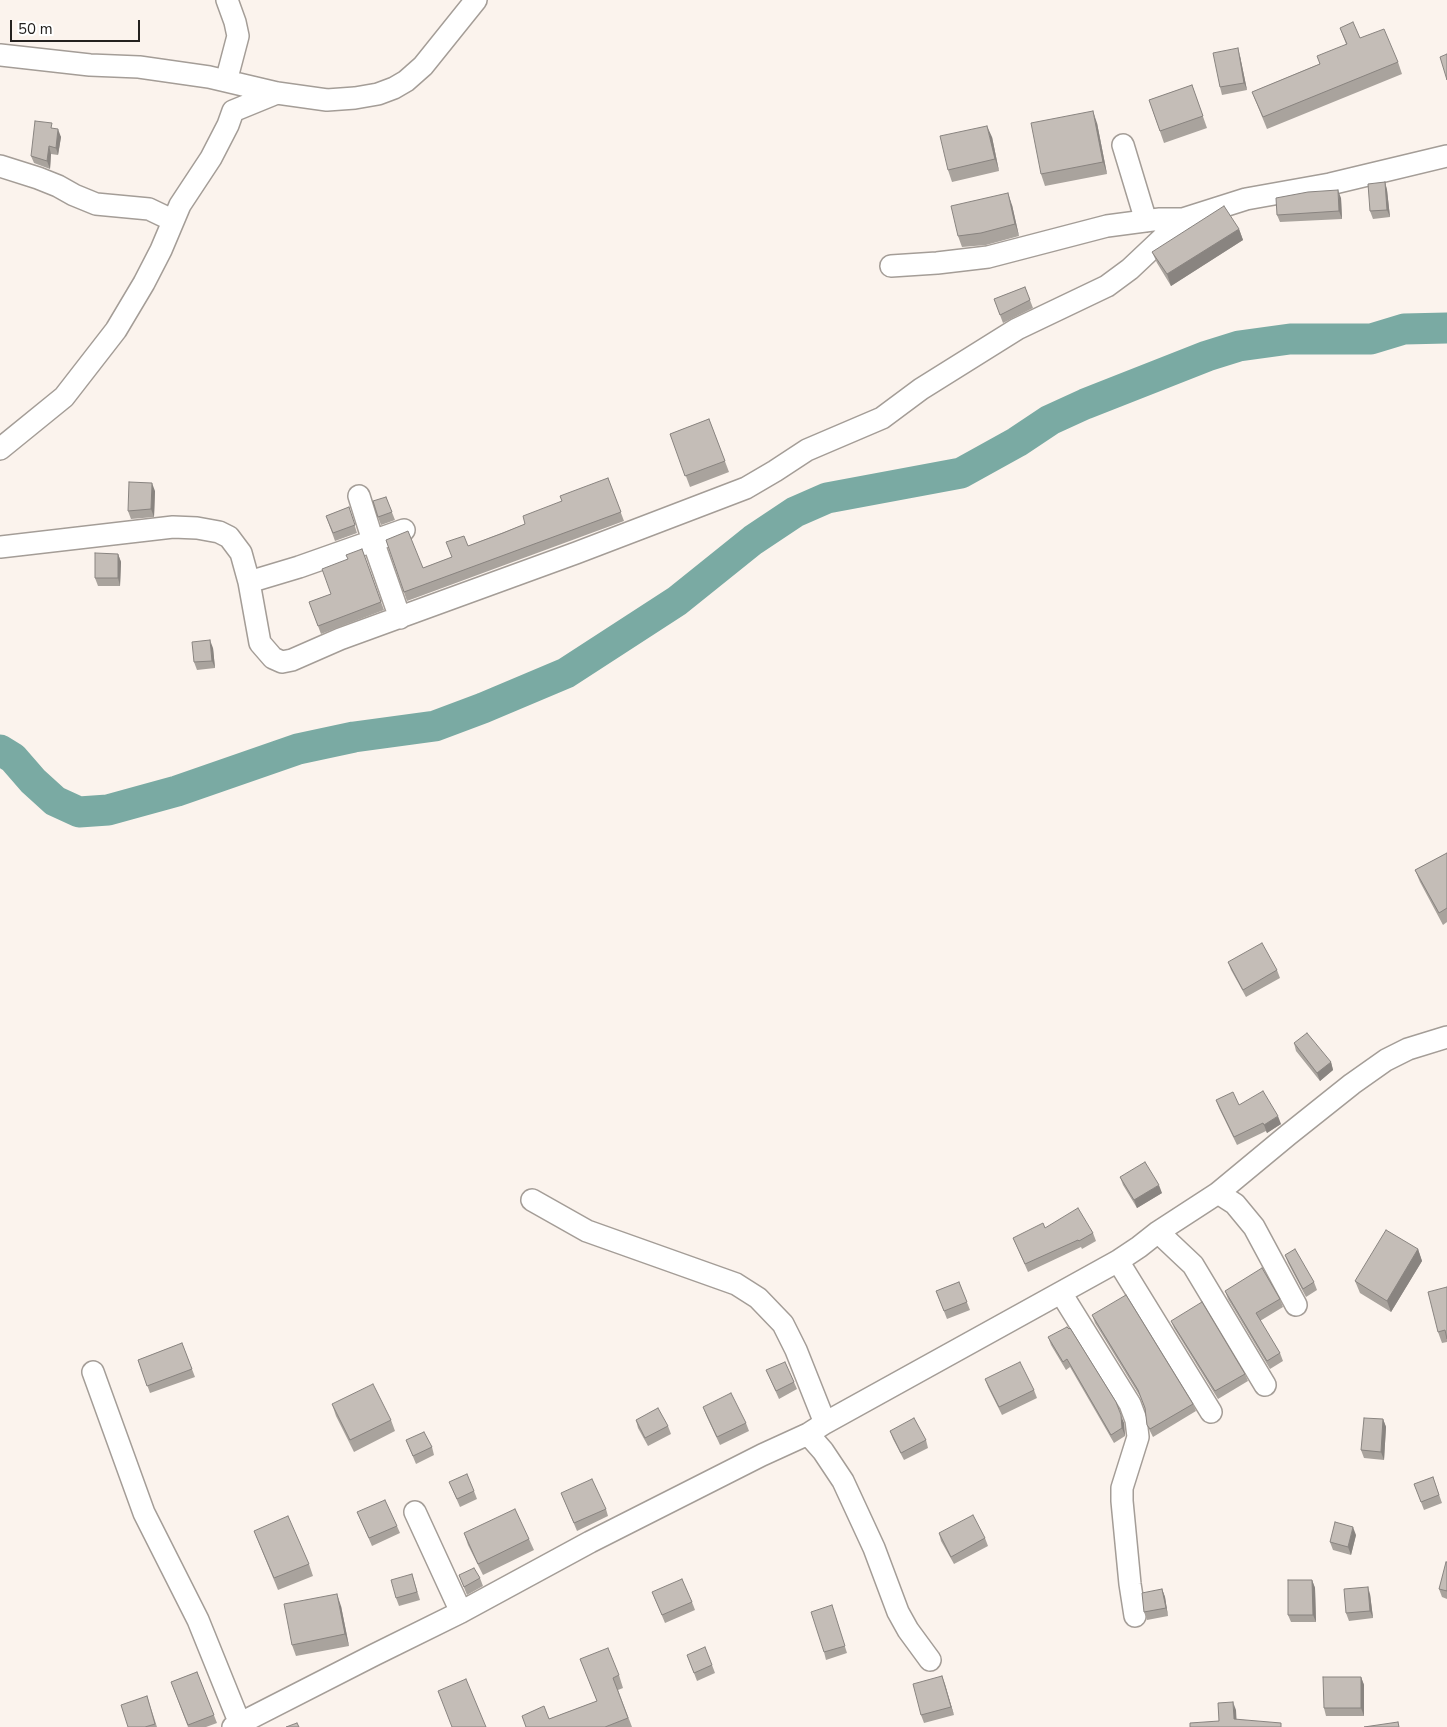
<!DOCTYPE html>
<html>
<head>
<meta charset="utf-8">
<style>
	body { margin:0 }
	#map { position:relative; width:1447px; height:1727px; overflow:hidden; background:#fbf3ed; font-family:"Nunito Sans",sans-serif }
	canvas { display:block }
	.scale { position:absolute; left:10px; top:20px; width:130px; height:22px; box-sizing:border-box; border:2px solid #24211f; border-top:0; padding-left:6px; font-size:15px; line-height:18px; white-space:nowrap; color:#24211f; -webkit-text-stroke:4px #fff; paint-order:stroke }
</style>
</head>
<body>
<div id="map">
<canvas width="1447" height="1727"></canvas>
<div class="scale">50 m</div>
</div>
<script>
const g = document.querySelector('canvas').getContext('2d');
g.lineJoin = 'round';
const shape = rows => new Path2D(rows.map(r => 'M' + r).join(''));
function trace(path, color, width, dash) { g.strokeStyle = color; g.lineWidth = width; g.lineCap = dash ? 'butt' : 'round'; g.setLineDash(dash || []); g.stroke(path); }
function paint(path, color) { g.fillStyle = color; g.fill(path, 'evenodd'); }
const river = shape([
	[0,750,13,758,33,781,55,801,79,812,108,810,137,802,177,791,298,749,354,737,435,726,483,708,566,673,677,601,753,540,795,512,827,498,961,473,1017,442,1050,420,1085,404,1207,356,1239,346,1290,339,1371,339,1404,329,1447,328]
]);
const street = shape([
	[0,55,90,65,139,67,209,77,277,93,327,100,355,98,378,94,394,88,406,81,423,66,476,0],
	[224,80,228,74,238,36,235,22,227,0],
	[1123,145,1146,221],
	[0,166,38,178,58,186,74,195,96,204,149,209,172,220],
	[891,266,937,263,988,257,1107,226,1160,219,1183,219],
	[0,449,64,397,116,330,144,283,161,250,180,205,211,158,228,125,233,111,277,93],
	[359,496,373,541,400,618],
	[0,547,173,527,197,528,219,532,229,537,241,553,249,582,260,643,273,658,282,662,292,660,340,639,576,553,746,488,775,471,807,450,882,418,921,389,1017,329,1107,286,1130,269,1183,219,1246,199,1330,184,1447,156],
	[249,582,299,567,404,530],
	[1218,1193,1235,1204,1254,1227,1296,1305],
	[532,1200,587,1231,736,1284,758,1298,783,1324,796,1350,825,1423],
	[1158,1232,1193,1265,1265,1385],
	[1118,1261,1211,1412],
	[1061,1293,1130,1404,1136,1420,1138,1437,1122,1488,1122,1501,1130,1584,1135,1616],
	[93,1372,144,1513,198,1620,240,1724],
	[808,1434,823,1451,843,1481,874,1548,898,1612,908,1630,930,1660],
	[415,1512,461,1612],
	[233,1727,374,1655,461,1612,590,1542,762,1455,808,1434,825,1423,1118,1261,1139,1247,1158,1232,1218,1193,1288,1135,1352,1084,1386,1060,1408,1049,1447,1037]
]);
const wall = shape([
	[1340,28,1360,38,1398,62,1402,74,1267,129,1252,92,1319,64,1346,44],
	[1240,56,1247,90,1222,95,1220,87],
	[1192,85,1207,128,1164,143,1149,100],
	[1097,123,1107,174,1045,186,1041,174],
	[54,129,61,137,58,155,51,154,50,169,34,163,31,156],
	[992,137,999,171,952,182,948,170],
	[1385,182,1387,190,1390,217,1373,219,1370,211],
	[1341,198,1342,219,1280,222,1277,215],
	[1012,205,1019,236,986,245,962,247,958,236],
	[1239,229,1243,240,1171,286,1157,263,1152,252],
	[1025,287,1033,308,1003,323,994,299],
	[709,419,729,472,690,487,670,434],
	[608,478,624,521,407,601,386,540,423,568,452,557,468,546,525,524,562,501],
	[155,491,154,517,131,519,128,511],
	[386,497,395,520,381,525,378,517],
	[349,507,357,533,335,541,326,516],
	[362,549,384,610,321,634,309,602,331,594,348,559],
	[118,554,121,562,120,586,98,586,95,578],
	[213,648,215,668,197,670,194,662],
	[1447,853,1447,922,1443,925,1420,882,1415,870],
	[1228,962,1277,970,1280,978,1246,997,1231,970],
	[1294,1043,1331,1062,1333,1070,1320,1081,1296,1051],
	[1216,1100,1239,1105,1281,1124,1267,1133,1266,1131,1237,1145,1219,1108],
	[1120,1177,1162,1193,1137,1208,1123,1185],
	[1045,1228,1093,1233,1096,1241,1082,1249,1081,1247,1028,1272,1013,1238],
	[1418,1249,1422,1261,1391,1312,1360,1293,1355,1281],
	[1285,1255,1314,1282,1317,1290,1306,1297,1288,1263],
	[959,1282,970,1310,947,1319,936,1291],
	[1447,1287,1447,1342,1442,1343,1438,1332],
	[1225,1291,1280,1299,1283,1307,1260,1321,1280,1353,1283,1361,1270,1369,1228,1299],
	[1092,1315,1193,1404,1196,1411,1153,1437,1147,1425,1145,1409,1141,1398,1095,1323],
	[1171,1321,1245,1374,1248,1381,1218,1399,1174,1328],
	[1048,1337,1124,1423,1125,1436,1114,1443,1070,1367,1066,1370,1051,1345],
	[182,1343,195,1377,150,1393,138,1360],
	[766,1370,794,1382,797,1389,779,1399],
	[985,1379,1034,1390,1037,1398,1002,1415,988,1387],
	[332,1404,391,1420,395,1431,354,1452,336,1416],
	[703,1407,746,1423,749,1431,720,1445,706,1415],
	[1383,1419,1386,1427,1384,1460,1364,1458,1361,1450],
	[636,1420,668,1426,671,1434,648,1446,638,1428],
	[890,1431,926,1440,928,1448,904,1460,893,1439],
	[406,1440,432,1447,434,1455,416,1464],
	[1433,1477,1442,1503,1424,1510,1414,1484],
	[449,1482,474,1491,477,1499,460,1507],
	[561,1493,606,1509,608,1516,577,1531],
	[357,1512,397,1526,400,1533,372,1546],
	[254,1531,309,1564,313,1576,278,1590],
	[464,1533,529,1539,534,1550,483,1575,468,1545],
	[939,1533,985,1538,988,1546,954,1564,941,1541],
	[1356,1535,1351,1555,1333,1550,1330,1542],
	[1447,1562,1447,1599,1442,1597,1439,1589],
	[412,1574,420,1600,399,1606,396,1598],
	[459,1575,480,1578,483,1586,467,1595],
	[1312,1580,1315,1588,1316,1622,1291,1622,1288,1615],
	[1162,1589,1165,1597,1168,1616,1147,1620,1144,1612],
	[652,1592,692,1602,695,1610,665,1623],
	[1370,1594,1373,1618,1349,1621,1346,1613],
	[341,1606,349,1646,296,1656,292,1645],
	[834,1613,847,1653,826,1660,824,1652],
	[687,1655,712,1665,715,1673,697,1681],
	[580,1659,619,1675,623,1688,618,1690,632,1727,526,1727,522,1716,549,1719,597,1701],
	[197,1672,217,1723,206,1727,188,1727,171,1682],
	[942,1676,954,1715,924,1723,921,1715],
	[1361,1677,1364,1685,1364,1716,1326,1716,1324,1708],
	[147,1696,157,1727,128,1727]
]);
const shadedWall = shape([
	[1238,48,1240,56,1247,90,1244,83],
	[1093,111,1097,123,1107,174,1103,162],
	[987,126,992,137,999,171,995,159],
	[58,129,61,137,58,155,56,148],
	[49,146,51,154,50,169,47,161],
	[1385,182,1387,190,1390,217,1387,210],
	[1338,190,1341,198,1342,219,1339,211],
	[1008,193,1012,205,1019,236,1015,224],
	[1239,229,1243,240,1171,286,1167,274],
	[152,483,155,491,154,517,151,509],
	[118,554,121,562,120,586,118,578],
	[210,640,213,648,215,668,212,661],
	[1331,1062,1333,1070,1320,1081,1317,1073],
	[1278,1116,1281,1124,1267,1133,1264,1125],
	[1159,1185,1162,1193,1137,1208,1134,1200],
	[1418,1249,1422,1261,1391,1312,1387,1301],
	[1121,1415,1124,1423,1125,1436,1122,1428],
	[1383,1419,1386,1427,1384,1460,1381,1452],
	[1353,1527,1356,1535,1351,1555,1348,1547],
	[1312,1580,1315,1588,1316,1622,1313,1615],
	[1368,1587,1370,1594,1373,1618,1370,1611],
	[1162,1589,1165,1597,1168,1616,1166,1608],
	[337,1594,341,1606,349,1646,345,1634],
	[942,1676,945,1684,954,1715,951,1707],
	[1361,1677,1364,1685,1364,1716,1361,1708],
	[1233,1702,1236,1710,1237,1727,1234,1719]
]);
const building = shape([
	[1353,22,1360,38,1384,29,1398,62,1263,117,1252,92,1320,64,1317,56,1347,44,1340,28,1353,22],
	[1238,48,1244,83,1220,87,1213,53,1238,48],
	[1447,54,1447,80,1440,57,1447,54],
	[1192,85,1203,116,1160,131,1149,100,1192,85],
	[1093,111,1103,162,1041,174,1031,123,1093,111],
	[35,121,52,123,51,128,58,129,56,148,49,146,47,161,31,156,35,121],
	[987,126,995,159,948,170,940,136,987,126],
	[1385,182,1387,210,1370,211,1368,184,1385,182],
	[1338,190,1339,211,1277,215,1276,198,1308,192,1338,190],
	[1008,193,1015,224,981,233,958,236,951,206,1008,193],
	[1224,206,1239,229,1167,274,1152,252,1224,206],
	[1025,287,1030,300,1000,315,994,299,1025,287],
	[709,419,725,461,685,476,670,434,709,419],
	[608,478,621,512,404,592,386,540,408,531,423,568,452,557,446,542,464,536,468,546,503,533,525,524,523,516,562,501,560,496,608,478],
	[129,482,152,483,151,509,128,511,129,482],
	[386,497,392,512,378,517,373,501,386,497],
	[349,507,355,525,333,533,326,516,349,507],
	[362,549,381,602,318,626,309,602,331,594,322,569,348,559,346,555,362,549],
	[95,553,118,554,118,578,95,578,95,553],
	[210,640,212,661,194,662,192,642,210,640],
	[1447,853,1447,908,1439,913,1415,870,1447,853],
	[1262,943,1277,970,1243,990,1228,962,1262,943],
	[1307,1033,1331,1062,1317,1073,1294,1043,1307,1033],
	[1263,1091,1278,1116,1264,1125,1263,1123,1234,1137,1216,1100,1233,1092,1239,1105,1263,1091],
	[1145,1162,1159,1185,1134,1200,1120,1177,1145,1162],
	[1078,1208,1093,1233,1079,1241,1078,1240,1025,1264,1013,1238,1043,1223,1045,1228,1078,1208],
	[1386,1230,1418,1249,1387,1301,1355,1281,1386,1230],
	[1295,1249,1314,1282,1303,1289,1285,1255,1295,1249],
	[1262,1268,1280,1299,1256,1313,1280,1353,1267,1361,1225,1291,1262,1268],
	[959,1282,967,1302,944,1311,936,1291,959,1282],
	[1447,1287,1447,1339,1445,1330,1438,1332,1428,1292,1447,1287],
	[1126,1295,1193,1404,1150,1429,1147,1425,1145,1408,1138,1390,1092,1315,1126,1295],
	[1202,1302,1245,1374,1215,1391,1171,1321,1202,1302],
	[1067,1327,1069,1329,1070,1328,1116,1402,1121,1415,1122,1428,1111,1435,1067,1359,1063,1362,1048,1337,1067,1327],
	[182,1343,192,1369,147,1386,138,1360,182,1343],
	[785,1362,794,1382,776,1391,766,1370,785,1362],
	[1020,1362,1034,1390,999,1407,985,1379,1020,1362],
	[373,1384,391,1420,350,1440,332,1404,373,1384],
	[731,1393,746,1423,717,1437,703,1407,731,1393],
	[658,1408,668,1426,645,1438,636,1420,658,1408],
	[914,1418,926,1440,901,1453,890,1431,914,1418],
	[1364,1418,1383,1419,1381,1452,1361,1450,1364,1418],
	[424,1432,432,1447,413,1456,406,1440,424,1432],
	[467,1474,474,1491,457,1499,449,1482,467,1474],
	[1433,1477,1439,1495,1421,1502,1414,1484,1433,1477],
	[592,1479,606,1509,574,1523,561,1493,592,1479],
	[385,1500,397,1526,369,1538,357,1512,385,1500],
	[515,1509,529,1539,478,1564,464,1533,515,1509],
	[973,1515,985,1538,951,1557,939,1533,973,1515],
	[288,1516,309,1564,274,1578,254,1531,288,1516],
	[1335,1522,1353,1527,1348,1547,1330,1542,1335,1522],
	[1446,1562,1447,1562,1447,1591,1439,1589,1446,1562],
	[474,1568,480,1578,464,1587,459,1575,474,1568],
	[412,1574,417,1592,396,1598,391,1580,412,1574],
	[682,1579,692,1602,662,1615,652,1592,682,1579],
	[1288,1580,1312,1580,1313,1615,1288,1615,1288,1580],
	[1368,1587,1370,1611,1346,1613,1344,1589,1368,1587],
	[1162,1589,1166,1608,1144,1612,1142,1593,1162,1589],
	[337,1594,345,1634,292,1645,284,1604,337,1594],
	[832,1605,845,1646,824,1652,811,1612,832,1605],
	[705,1647,712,1665,694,1673,687,1655,705,1647],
	[608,1648,619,1675,613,1678,628,1718,605,1727,526,1727,522,1716,544,1706,549,1719,597,1701,580,1659,608,1648],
	[197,1672,214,1715,188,1725,171,1682,197,1672],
	[942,1676,951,1707,921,1715,913,1684,942,1676],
	[1323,1677,1361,1677,1361,1708,1324,1708,1323,1677],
	[466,1679,486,1727,452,1727,438,1691,466,1679],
	[147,1696,155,1724,145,1727,128,1727,121,1705,147,1696],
	[1233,1702,1234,1719,1281,1723,1281,1727,1190,1727,1190,1723,1219,1721,1218,1703,1233,1702],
	[1398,1722,1399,1727,1364,1727,1398,1722],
	[297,1723,299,1727,286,1727,297,1723]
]);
trace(river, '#7aaaa3', 31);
trace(street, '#a49d97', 24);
trace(street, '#fff', 21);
paint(wall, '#a9a39d');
paint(shadedWall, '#898480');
paint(building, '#c4bdb7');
trace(building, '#898480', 1);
</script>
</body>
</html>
